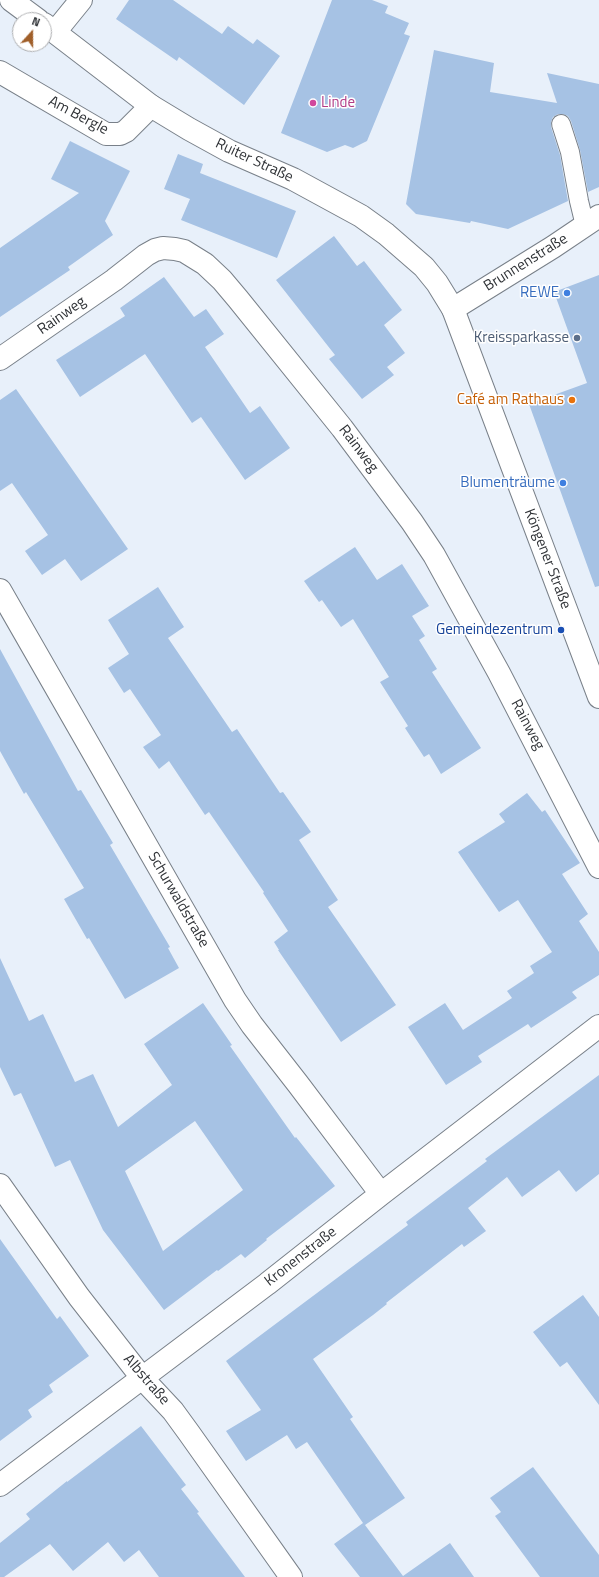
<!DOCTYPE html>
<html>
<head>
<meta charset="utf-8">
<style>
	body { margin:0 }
	#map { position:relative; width:599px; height:1577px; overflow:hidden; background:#e8f0fa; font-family:"Titillium Web",sans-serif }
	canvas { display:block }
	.north { position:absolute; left:12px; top:12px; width:40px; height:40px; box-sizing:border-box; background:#fff; border:1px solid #acadaf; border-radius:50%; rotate:21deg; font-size:11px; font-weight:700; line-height:16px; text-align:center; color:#303337 }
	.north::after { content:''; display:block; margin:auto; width:14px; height:18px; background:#a05f2a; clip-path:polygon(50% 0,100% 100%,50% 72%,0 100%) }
</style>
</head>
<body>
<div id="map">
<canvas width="599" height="1577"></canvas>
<div class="north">N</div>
</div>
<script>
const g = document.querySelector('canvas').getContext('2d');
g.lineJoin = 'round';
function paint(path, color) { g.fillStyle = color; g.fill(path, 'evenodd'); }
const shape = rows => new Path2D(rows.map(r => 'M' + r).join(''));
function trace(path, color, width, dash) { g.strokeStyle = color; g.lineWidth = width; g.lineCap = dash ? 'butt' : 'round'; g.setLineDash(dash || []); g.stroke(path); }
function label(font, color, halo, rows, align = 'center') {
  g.font = font + ' "Titillium Web",sans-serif'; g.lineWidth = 3; g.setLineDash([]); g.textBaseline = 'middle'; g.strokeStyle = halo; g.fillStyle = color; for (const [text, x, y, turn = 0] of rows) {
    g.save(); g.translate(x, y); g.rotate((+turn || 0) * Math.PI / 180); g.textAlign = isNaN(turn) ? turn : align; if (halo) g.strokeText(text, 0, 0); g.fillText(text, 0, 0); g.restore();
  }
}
const building = shape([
	[129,0,173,0,222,34,228,26,253,44,257,39,280,56,244,105,179,57,177,61,116,19],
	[332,0,372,0,388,6,385,13,409,23,404,34,410,36,367,141,353,148,345,145,327,152,281,133],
	[434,50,494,63,490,92,557,103,547,73,599,84,599,187,588,192,580,150,571,121,568,116,563,114,558,114,553,117,551,122,551,127,560,155,568,201,508,229,471,221,470,223,416,214,406,204],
	[70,141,130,171,105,221,113,235,68,267,70,270,0,317,0,248,79,193,51,179],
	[178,154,203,164,200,173,296,211,277,258,181,220,190,199,164,189],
	[334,236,357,266,364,261,402,310,384,325,405,353,387,367,394,375,362,399,329,359,335,355,276,280],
	[599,275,599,586,595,587,529,404,587,383,554,292],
	[164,277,194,317,206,309,224,334,205,347,250,413,260,406,290,448,245,480,201,417,192,423,145,354,80,397,56,360,125,316,120,308],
	[16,389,128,549,81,581,65,559,42,575,25,551,48,535,12,483,0,491,0,400],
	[355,547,377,580,402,564,429,606,412,616,425,636,419,640,437,669,432,672,481,748,441,774,429,754,424,757,405,728,408,726,380,682,389,677,353,619,341,627,322,600,319,602,304,581],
	[158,587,184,627,168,638,232,732,237,729,280,793,283,792,311,832,299,840,338,900,328,907,396,1005,341,1042,278,950,279,950,274,942,288,931,263,893,264,892,209,812,205,815,169,761,159,769,143,747,161,735,130,689,124,693,108,668,129,654,108,620],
	[0,649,78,791,81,790,113,843,110,845,170,947,168,948,179,968,125,999,89,938,87,939,64,899,84,888,26,792,24,794,0,751],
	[527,793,542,812,545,810,580,863,562,874,588,914,579,921,599,952,599,975,572,992,577,998,531,1028,528,1024,478,1056,482,1062,446,1085,408,1027,445,1003,463,1030,512,998,507,991,534,973,530,966,552,952,518,900,499,912,458,852,505,822,499,814],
	[0,958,29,1021,43,1014,75,1082,93,1074,118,1127,172,1085,144,1044,203,1003,232,1045,230,1046,295,1138,296,1137,335,1186,266,1239,267,1240,245,1258,241,1254,218,1271,217,1270,164,1310,103,1230,70,1160,55,1167,21,1093,14,1096,0,1067],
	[195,1121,243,1190,163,1251,125,1171],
	[599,1075,599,1174,576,1192,559,1170,522,1197,507,1177,468,1208,486,1231,464,1247,462,1244,386,1303,387,1304,373,1315,313,1359,353,1417,350,1419,405,1498,365,1525,403,1576,450,1543,474,1577,360,1577,334,1544,363,1523,307,1442,296,1449,287,1435,246,1461,226,1431,261,1410,226,1361,408,1225,406,1222,487,1161,485,1159],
	[0,1239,57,1319,60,1316,89,1356,49,1385,53,1392,28,1410,32,1417,0,1441],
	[583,1295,599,1317,599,1405,567,1362,560,1367,533,1332],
	[141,1426,186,1485,181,1489,199,1512,197,1513,245,1577,159,1577,139,1550,124,1562,108,1542,73,1571,50,1544,4,1577,0,1577,0,1543,30,1519,26,1514,67,1481,67,1482],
	[533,1467,599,1555,599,1577,540,1577,495,1516,501,1512,490,1498]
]);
const service = shape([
	[561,124,570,152,579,201,585,226]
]);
const minor = shape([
	[55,32,81,0],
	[0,72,106,134,120,134,126,131,151,106],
	[453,309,599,697],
	[0,359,114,280,146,255,155,250,163,248,175,249,184,251,205,264,222,280,238,299,342,428,412,522,434,555,499,673,599,867],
	[0,590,235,1000,252,1025,298,1084,381,1194],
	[0,1185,79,1297,143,1379,173,1411,189,1433,291,1577],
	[0,1485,267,1284,381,1194,599,1026]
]);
const tertiary = shape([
	[11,0,38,20],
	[44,24,151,106,189,129,229,151,293,179,361,216,386,234,424,267,437,283,453,309,553,247,599,216]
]);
const markers = [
	[313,103,4,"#d1479c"],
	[567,293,4,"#3f7fe0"],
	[577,338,4,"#5c6f8a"],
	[572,400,4,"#e8710a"],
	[563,483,4,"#3f7fe0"],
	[561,630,4,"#1a4fb4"]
];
const hotelNames = [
	["Linde",321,103]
];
const streetNames = [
	["Am Bergle",78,116,28],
	["Ruiter Straße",254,161,25],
	["Brunnenstraße",526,263,-32],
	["Rainweg",62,316,-35],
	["Rainweg",358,449,53],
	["Köngener Straße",547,559,69],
	["Rainweg",527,725,62],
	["Schurwaldstraße",178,900,60],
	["Kronenstraße",301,1257,-38],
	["Albstraße",146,1380,49]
];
const shopNames = [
	["REWE",559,293],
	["Blumenträume",555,483]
];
const serviceNames = [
	["Kreissparkasse",569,338]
];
const foodNames = [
	["Café am Rathaus",564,400]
];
const transitNames = [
	["Gemeindezentrum",553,630]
];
paint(building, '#a6c2e4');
trace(service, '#798089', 20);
trace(minor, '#798089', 24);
trace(tertiary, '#798089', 24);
trace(service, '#fff', 18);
trace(minor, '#fff', 22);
trace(tertiary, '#fff', 22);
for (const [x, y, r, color] of markers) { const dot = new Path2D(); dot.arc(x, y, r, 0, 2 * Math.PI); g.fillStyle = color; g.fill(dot); trace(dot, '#fff', 1.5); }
label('15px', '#b23c85', '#fff', hotelNames, 'left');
label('15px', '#303337', '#fff', streetNames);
label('15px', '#366cbe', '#fff', shopNames, 'right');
label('15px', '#4e5e75', '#fff', serviceNames, 'right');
label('15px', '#c56008', '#fff', foodNames, 'right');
label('15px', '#164399', '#fff', transitNames, 'right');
</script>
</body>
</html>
